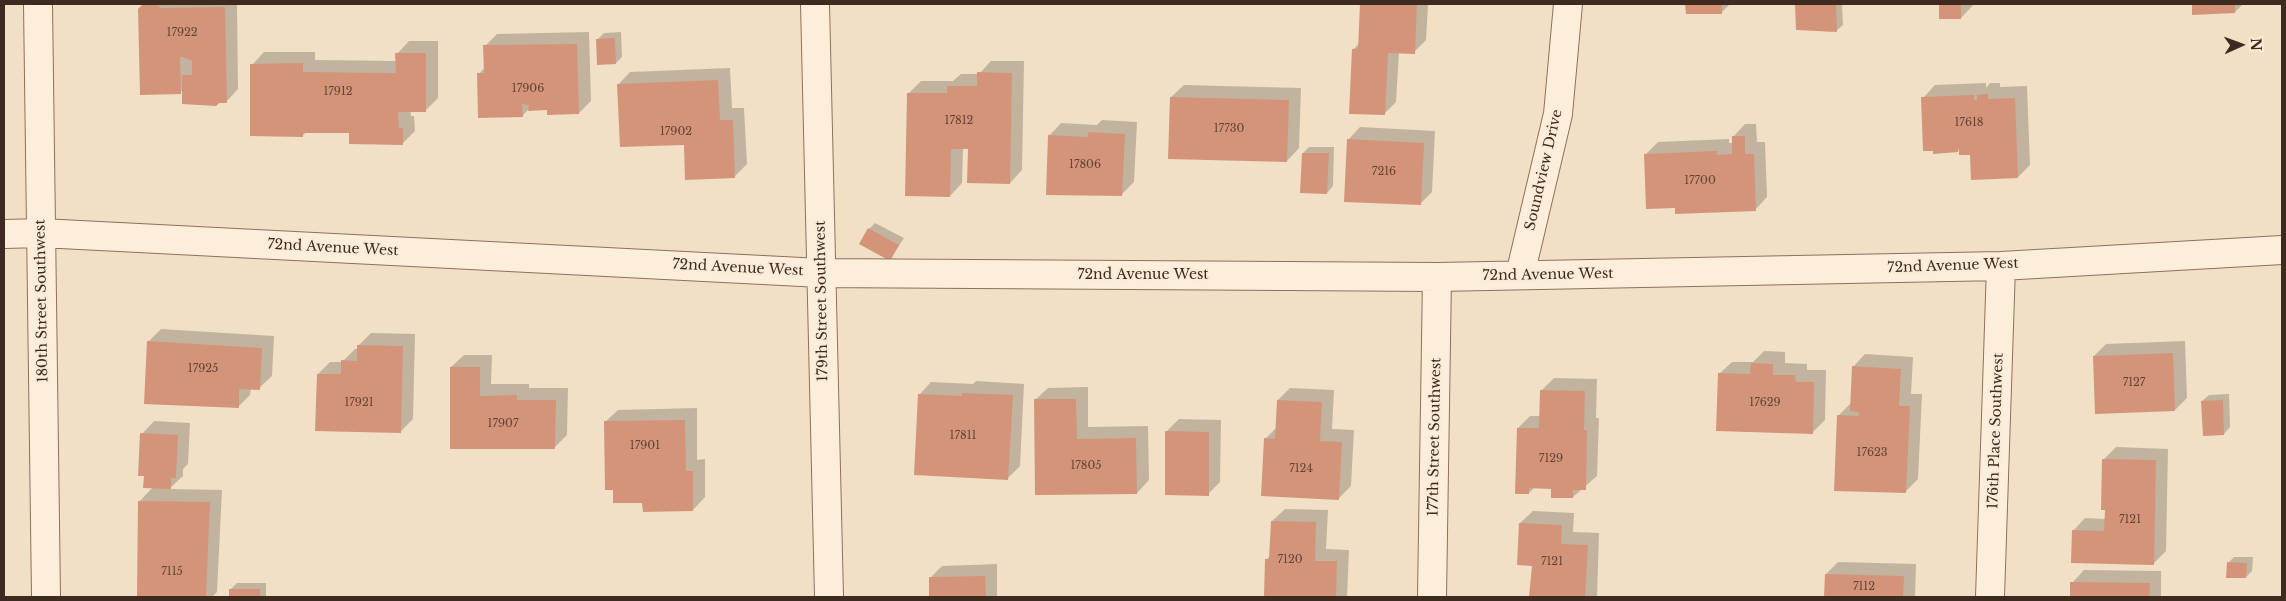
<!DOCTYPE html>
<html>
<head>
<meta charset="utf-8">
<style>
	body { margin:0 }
	#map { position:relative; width:2286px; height:601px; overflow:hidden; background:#f2e0c6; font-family:"Libre Baskerville",serif }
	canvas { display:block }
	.frame { position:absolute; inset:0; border:5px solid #3e2a1e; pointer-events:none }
	.north { position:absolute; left:2216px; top:20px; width:50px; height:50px; -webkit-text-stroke:4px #f9ebd6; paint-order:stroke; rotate:88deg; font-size:14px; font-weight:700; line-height:20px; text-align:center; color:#3e2a1e }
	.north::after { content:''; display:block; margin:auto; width:18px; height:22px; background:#3e2a1e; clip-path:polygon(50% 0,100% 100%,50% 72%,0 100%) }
</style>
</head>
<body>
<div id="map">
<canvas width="2286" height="601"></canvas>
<div class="frame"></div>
<div class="north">N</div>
</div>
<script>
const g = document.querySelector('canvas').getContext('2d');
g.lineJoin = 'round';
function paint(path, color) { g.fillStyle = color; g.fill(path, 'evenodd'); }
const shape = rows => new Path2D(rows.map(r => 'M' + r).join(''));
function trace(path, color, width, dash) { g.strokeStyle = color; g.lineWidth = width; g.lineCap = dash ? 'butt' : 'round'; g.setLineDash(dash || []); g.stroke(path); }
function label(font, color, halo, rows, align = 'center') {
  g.font = font + ' "Libre Baskerville",serif'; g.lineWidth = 4; g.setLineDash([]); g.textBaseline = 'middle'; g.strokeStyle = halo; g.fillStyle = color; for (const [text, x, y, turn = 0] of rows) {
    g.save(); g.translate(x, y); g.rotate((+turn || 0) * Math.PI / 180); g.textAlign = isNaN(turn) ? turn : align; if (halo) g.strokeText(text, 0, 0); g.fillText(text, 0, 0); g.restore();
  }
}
const shadow = shape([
	[145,4,237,4,238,89,226,102,183,89,180,93,140,9],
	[1361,4,1428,4,1426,40,1414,52,1399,52,1396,102,1384,114,1353,50,1359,43],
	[1686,4,1730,4,1722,12,1687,13],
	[1796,4,1842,4,1843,25,1836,31,1797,29],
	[1940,4,1973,4,1973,5,1961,18,1940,18],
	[2193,4,2243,4,2235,12,2193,14],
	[589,32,591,101,579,113,548,109,528,110,522,116,479,74,485,67,485,46,497,34],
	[621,32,622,57,616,63,598,39,604,33],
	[409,41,438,41,438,98,426,110,410,110,411,116,414,116,415,131,403,143,351,131,307,132,303,135,252,65,264,52,315,52,315,60,397,61,397,54],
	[991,61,1024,61,1022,170,1010,183,969,148,963,148,962,183,950,196,909,93,921,81,953,81,961,74,979,74],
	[730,68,732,108,744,108,747,164,735,176,685,143,618,85,630,72],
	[1986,83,1986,88,1990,83,2000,83,2000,87,2027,86,2030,165,2018,177,1960,148,1957,151,1923,98,1935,85],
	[1184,85,1301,88,1299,148,1287,161,1171,97],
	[1102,120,1137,122,1134,182,1122,194,1049,136,1061,123,1097,125],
	[1745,124,1756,124,1757,142,1765,142,1767,197,1755,210,1676,206,1645,155,1658,142,1729,139,1729,143,1733,143,1733,137],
	[1360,127,1435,131,1432,192,1420,204,1348,140],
	[1309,147,1334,147,1333,186,1327,193,1303,153],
	[875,223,904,238,890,259,869,229],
	[161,329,274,336,272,376,259,388,251,388,250,395,238,407,149,341],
	[371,333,415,334,413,419,400,432,318,374,330,362,342,362,355,349,359,349,359,345],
	[2185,341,2187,398,2175,410,2094,356,2106,344],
	[1764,351,1785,352,1785,363,1807,364,1807,370,1826,370,1825,420,1812,433,1719,374,1732,362,1753,362],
	[1865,354,1913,357,1911,394,1922,394,1918,479,1906,491,1839,415,1852,402,1853,367],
	[464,355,492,355,491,384,529,384,529,388,568,388,567,435,555,447,452,448,451,367],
	[1554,378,1597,379,1596,418,1599,418,1597,476,1573,497,1553,488,1535,487,1529,493,1518,428,1530,416,1541,416,1542,390],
	[976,381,1024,384,1020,466,1008,478,919,395,931,382,973,384],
	[1088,387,1088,427,1148,426,1149,480,1137,493,1037,494,1035,400,1048,388],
	[1290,388,1334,390,1332,429,1354,430,1351,486,1338,499,1265,439,1277,427,1278,400],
	[2229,394,2230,427,2224,434,2202,401,2209,395],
	[697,408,697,460,705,459,705,497,693,510,644,502,605,422,618,410],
	[1179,419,1221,420,1220,482,1208,494,1166,432],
	[154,421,190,423,188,464,183,469,183,476,169,489,222,490,217,592,212,597,138,597,139,502,153,487,142,434],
	[2116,447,2168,449,2166,551,2154,563,2073,531,2085,518,2106,519,2103,460],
	[1285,509,1328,510,1326,549,1349,550,1347,597,1266,597,1267,559,1271,555,1272,521],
	[1533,511,1574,513,1573,532,1599,533,1597,597,1530,597,1534,565,1520,523],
	[2234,557,2253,557,2252,571,2246,577,2228,563],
	[1838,562,1916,564,1915,597,1825,597,1826,574],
	[997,564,997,597,930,597,930,578,942,566],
	[2084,570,2161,571,2161,597,2071,597,2072,583],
	[237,583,266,583,266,597,231,597,231,589]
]);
const building = shape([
	[1360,4,1417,4,1415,54,1388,53,1385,115,1349,114,1352,49,1358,49],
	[1685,4,1722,4,1722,14,1686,14],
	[1795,4,1836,4,1837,32,1796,30],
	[1939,4,1961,4,1961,19,1939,19],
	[2192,4,2235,4,2235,13,2192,15],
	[142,5,158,5,161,8,225,7,227,103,219,103,216,106,182,104,182,75,192,75,192,61,183,57,180,57,181,94,140,95,138,9],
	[615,38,616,64,597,65,596,39],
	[577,44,579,114,547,115,547,110,528,111,529,105,522,104,523,117,478,118,477,73,484,73,483,45],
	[395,53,426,53,426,112,398,112,399,128,403,128,403,145,349,144,349,133,303,133,303,137,250,136,250,64,303,63,303,72,396,73],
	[977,72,1012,73,1010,184,967,183,968,149,951,149,950,197,905,196,907,93,947,93,947,86,977,86],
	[718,80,720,120,733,120,735,178,685,180,684,145,620,147,617,84],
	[1988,94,1988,99,2015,98,2018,178,1971,180,1970,155,1959,155,1959,147,1958,152,1933,154,1933,151,1923,151,1921,97,1974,95,1974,100,1977,100,1977,95],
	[1170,97,1289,100,1287,162,1168,159],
	[1088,132,1125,134,1122,196,1046,195,1048,135,1088,137],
	[1732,136,1745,136,1745,154,1754,154,1756,211,1675,214,1675,208,1646,209,1644,154,1717,151,1717,155,1732,154],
	[1347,139,1424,143,1421,205,1344,202],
	[1302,153,1329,153,1327,194,1300,193],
	[868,228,899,245,890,261,859,244],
	[147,341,262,348,260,390,239,389,239,408,144,404],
	[357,345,403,346,401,433,315,431,317,374,341,374,341,360,357,361],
	[2173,353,2175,411,2095,414,2093,356],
	[1751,363,1773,364,1773,375,1795,375,1796,382,1814,382,1813,434,1716,431,1718,373,1750,374],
	[1852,366,1901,369,1899,406,1910,406,1906,493,1834,491,1837,415,1859,416,1858,412,1850,411],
	[450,367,480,367,480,396,517,395,517,400,556,400,555,449,450,449],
	[1540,390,1585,391,1584,430,1587,430,1586,490,1573,490,1573,498,1551,498,1551,489,1529,488,1529,494,1515,494,1517,428,1539,428],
	[962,393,1013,395,1008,480,914,475,918,394,962,396],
	[1034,399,1076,399,1077,439,1136,438,1137,494,1035,495],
	[1277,400,1322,402,1320,441,1342,442,1339,500,1261,496,1264,438,1275,439],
	[2223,400,2224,435,2203,436,2201,401],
	[685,420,686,471,693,471,693,511,643,512,642,503,613,503,613,490,605,490,604,421],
	[1165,431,1209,432,1209,496,1165,495],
	[140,433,178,435,176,478,171,478,171,489,143,488,144,476,138,476],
	[2102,459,2156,460,2154,565,2071,563,2072,530,2104,531,2105,510,2101,510],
	[138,501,210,502,206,597,137,597],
	[1271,521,1316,522,1315,561,1337,561,1336,597,1264,597,1265,559,1269,559],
	[1519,523,1562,525,1561,544,1588,545,1585,597,1529,597,1532,566,1517,565],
	[2227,562,2247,563,2246,578,2226,578],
	[1825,574,1904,576,1903,597,1824,597],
	[985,576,986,597,929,597,929,577],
	[2070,582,2150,583,2149,597,2070,597],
	[229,589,260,589,260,597,229,597]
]);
const street = shape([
	[38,4,46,597],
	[815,4,829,597],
	[4,234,41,233,821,273,1437,277,2001,266,2282,250],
	[1520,275,1558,114,1568,4],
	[1432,597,1437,277],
	[1990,597,2001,266]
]);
const numberNames = [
	["17922",182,33],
	["17906",528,89],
	["17912",338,92],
	["17812",959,121],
	["17618",1969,123],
	["17730",1229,129],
	["17902",676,132],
	["17806",1085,165],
	["7216",1384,172],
	["17700",1700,181],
	["17925",203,369],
	["7127",2134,383],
	["17921",359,403],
	["17629",1765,403],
	["17907",503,424],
	["17811",963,436],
	["17901",645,446],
	["17623",1872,453],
	["7129",1551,459],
	["17805",1086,466],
	["7124",1301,469],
	["7121",2130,520],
	["7120",1290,560],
	["7121",1552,562],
	["7115",172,572],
	["7112",1864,587]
];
const streetNames = [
	["Soundview Drive",1544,170,-77],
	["72nd Avenue West",333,248,3],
	["72nd Avenue West",1953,266,-2],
	["72nd Avenue West",738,268,3],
	["72nd Avenue West",1143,275],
	["72nd Avenue West",1548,275,-1],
	["180th Street Southwest",42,301,-91],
	["179th Street Southwest",822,301,-91],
	["176th Place Southwest",1996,431,-88],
	["177th Street Southwest",1435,437,-89]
];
paint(shadow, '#0003');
paint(building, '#d39479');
trace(street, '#8f7059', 30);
trace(street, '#fceeda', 28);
label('11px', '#634435', null, numberNames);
label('14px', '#3e2a1e', '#f9ebd6', streetNames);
</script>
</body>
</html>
